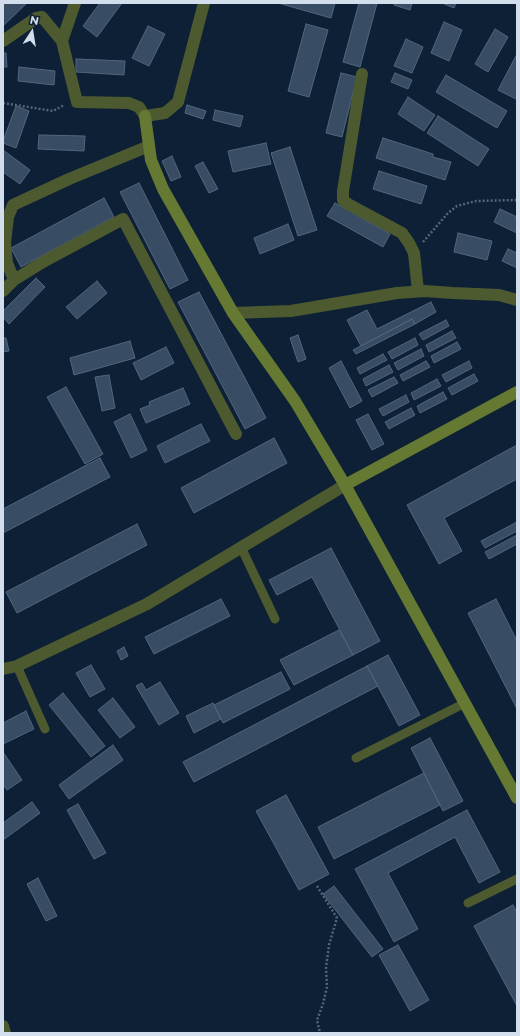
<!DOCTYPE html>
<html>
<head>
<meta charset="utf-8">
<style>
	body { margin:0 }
	#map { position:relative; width:520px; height:1036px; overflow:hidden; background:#0e2035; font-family:Montserrat,sans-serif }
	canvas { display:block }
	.frame { position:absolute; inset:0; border:4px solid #d2deec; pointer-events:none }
	.north { position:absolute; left:12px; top:12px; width:40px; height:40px; -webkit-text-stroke:3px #0e2035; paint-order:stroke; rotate:12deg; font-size:11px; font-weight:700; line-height:16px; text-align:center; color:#d2deec }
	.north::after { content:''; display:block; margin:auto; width:14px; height:18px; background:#d2deec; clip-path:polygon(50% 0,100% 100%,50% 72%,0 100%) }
</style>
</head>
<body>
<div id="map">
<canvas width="520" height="1036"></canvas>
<div class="frame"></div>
<div class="north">N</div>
</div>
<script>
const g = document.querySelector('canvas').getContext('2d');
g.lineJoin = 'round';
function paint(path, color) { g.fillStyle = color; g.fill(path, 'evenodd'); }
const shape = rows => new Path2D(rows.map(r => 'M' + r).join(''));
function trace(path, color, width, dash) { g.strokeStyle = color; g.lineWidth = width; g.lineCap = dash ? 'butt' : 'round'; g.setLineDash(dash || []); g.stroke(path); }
const building = shape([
	[3,3,27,3,3,26,3,3],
	[100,3,122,3,97,37,83,26,100,3],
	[278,3,335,3,331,18,278,3],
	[359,3,377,3,360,67,343,62,359,3],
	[394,3,412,3,410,10,394,5,394,3],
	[442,3,456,3,454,8,442,3],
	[444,22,462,30,449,61,431,53,444,22],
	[306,24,328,30,309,97,288,91,306,24],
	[148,26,165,34,149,66,132,58,148,26],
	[495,29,508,37,488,72,475,64,495,29],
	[406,39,423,47,412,73,394,66,406,39],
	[3,53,6,53,7,67,3,67,3,53],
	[517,54,517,98,516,99,498,90,517,54],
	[76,59,125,61,124,75,76,72,76,59],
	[19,67,55,71,54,85,18,81,19,67],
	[341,73,357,77,342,137,326,133,341,73],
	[395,73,412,80,408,89,391,82,395,73],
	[446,75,507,111,497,128,436,92,446,75],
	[408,97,435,115,424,131,398,114,408,97],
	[187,105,206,111,203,119,185,113,187,105],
	[16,106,29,111,16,148,3,143,3,141,16,106],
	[215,110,243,116,240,127,213,120,215,110],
	[438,116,489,149,478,166,427,133,438,116],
	[39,135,85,136,84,151,38,149,39,135],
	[383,138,433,154,433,157,451,162,445,180,376,158,383,138],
	[266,143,271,164,233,172,228,151,266,143],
	[290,147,317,230,298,236,271,153,290,147],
	[3,150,30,170,20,184,3,172,3,150],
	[172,156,181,177,171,181,162,161,172,156],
	[203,162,218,189,209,193,195,166,203,162],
	[379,171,427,186,421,204,373,189,379,171],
	[139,183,188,280,170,289,120,192,139,183],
	[104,198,114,217,21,267,11,248,104,198],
	[335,203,390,234,383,247,327,216,335,203],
	[500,209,517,217,517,233,494,222,500,209],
	[288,224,294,240,260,254,254,238,288,224],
	[458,233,492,241,487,260,454,252,458,233],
	[508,249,517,253,517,268,502,261,508,249],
	[36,278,45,287,9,324,3,317,3,311,36,278],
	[97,281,107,293,77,319,66,307,97,281],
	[199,292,266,418,245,429,178,302,199,292],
	[431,302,436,312,415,324,412,319,361,346,347,320,367,310,377,329,431,302],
	[412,319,415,324,356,354,353,350,412,319],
	[446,320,449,326,423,340,419,334,446,320],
	[452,331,456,338,429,352,426,345,452,331],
	[298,335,306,359,298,362,290,338,298,335],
	[3,338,6,338,9,351,3,352,3,338],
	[415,338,418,345,392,359,388,352,415,338],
	[130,341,135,358,74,375,70,358,130,341],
	[457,342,461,349,434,363,431,356,457,342],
	[166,347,174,363,141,380,133,363,166,347],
	[421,349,424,356,398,370,394,363,421,349],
	[383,354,387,360,360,374,357,368,383,354],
	[341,361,362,401,350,408,329,368,341,361],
	[426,361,430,367,403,381,400,375,426,361],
	[469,361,472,368,446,382,442,375,469,361],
	[389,365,393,372,366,386,363,379,389,365],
	[474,374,478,381,452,395,448,388,474,374],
	[109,375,115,408,102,411,95,377,109,375],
	[394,377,398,383,372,397,368,390,394,377],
	[437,379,441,386,414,400,411,393,437,379],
	[66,387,103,454,85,464,47,397,66,387],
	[183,388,190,404,146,423,140,409,150,405,149,402,183,388],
	[443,392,447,399,420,413,417,406,443,392],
	[406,395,409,402,383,416,379,409,406,395],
	[411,408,415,415,389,429,385,422,411,408],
	[130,414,147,450,131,458,114,422,130,414],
	[368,414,384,444,372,450,356,420,368,414],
	[201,424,210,441,165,463,157,446,201,424],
	[274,438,287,463,194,513,181,488,274,438],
	[517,445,517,479,444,518,462,551,439,564,407,505,517,445],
	[100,458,110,477,3,533,3,509,100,458],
	[517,522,517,531,485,548,481,541,517,522],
	[137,524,147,545,17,613,6,592,137,524],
	[517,535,517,544,489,559,485,552,517,535],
	[331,548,380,641,353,655,312,577,277,595,269,580,331,548],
	[221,599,230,616,154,654,145,637,221,599],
	[496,599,517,641,517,709,468,613,496,599],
	[339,630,353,655,294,685,280,660,339,630],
	[124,647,128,656,121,660,117,651,124,647],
	[388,655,420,715,399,726,367,666,388,655],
	[91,665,105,689,90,697,76,673,91,665],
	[367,666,378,686,194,782,183,762,367,666],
	[281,672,290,689,223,723,214,705,281,672],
	[160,682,179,713,159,725,136,686,142,683,146,690,160,682],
	[63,693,105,746,91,757,49,705,63,693],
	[113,698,135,727,120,738,98,710,113,698],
	[213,703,221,719,194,733,186,716,213,703],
	[26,711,34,729,3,744,3,723,26,711],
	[430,738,463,801,443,811,411,748,430,738],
	[113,745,123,760,69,799,59,785,113,745],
	[3,752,22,780,7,790,3,784,3,752],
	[424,773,440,805,334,859,318,827,424,773],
	[286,795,329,874,299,890,256,811,286,795],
	[32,802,40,813,3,840,3,823,32,802],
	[78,804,106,853,94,859,67,810,78,804],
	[467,810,500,872,479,883,455,837,388,873,418,929,394,942,355,869,467,810],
	[38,878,57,916,46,921,27,884,38,878],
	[334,886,383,949,372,957,323,894,334,886],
	[513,905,517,912,517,1006,474,926,513,905],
	[398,945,429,1000,410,1011,379,955,398,945]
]);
const path = shape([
	[3,103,53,111,64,105],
	[423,242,448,213,457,206,476,201,517,200],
	[317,886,337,918,329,945,326,968,327,987,323,1004,317,1020,320,1033]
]);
const lane = shape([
	[241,547,275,619],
	[17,666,45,729],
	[356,758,465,703],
	[468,903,517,879]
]);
const street = shape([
	[75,3,62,41,77,102,129,103,139,107,145,116,165,113,178,102,204,3],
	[3,41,36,18,42,17,62,41],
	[362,74,343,191,343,200,348,204,402,233,409,243,414,253,418,291],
	[14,280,7,263,5,243,8,217,13,205,69,179,149,146],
	[3,291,14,280,43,262,123,219,236,434],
	[233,313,291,311,397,293,425,291,453,293,499,295,517,300],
	[3,669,17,666,147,604,345,485],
	[3,1026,5,1033]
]);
const secondary = shape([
	[145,116,151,160,163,189,233,313,295,401,345,485],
	[517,392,345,485,517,798]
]);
paint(building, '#384c63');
trace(building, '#51667e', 1);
trace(path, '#566578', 2.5, [2, 2]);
trace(lane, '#4d592f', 9);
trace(street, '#4d592f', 12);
trace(secondary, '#667933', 12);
</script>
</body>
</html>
